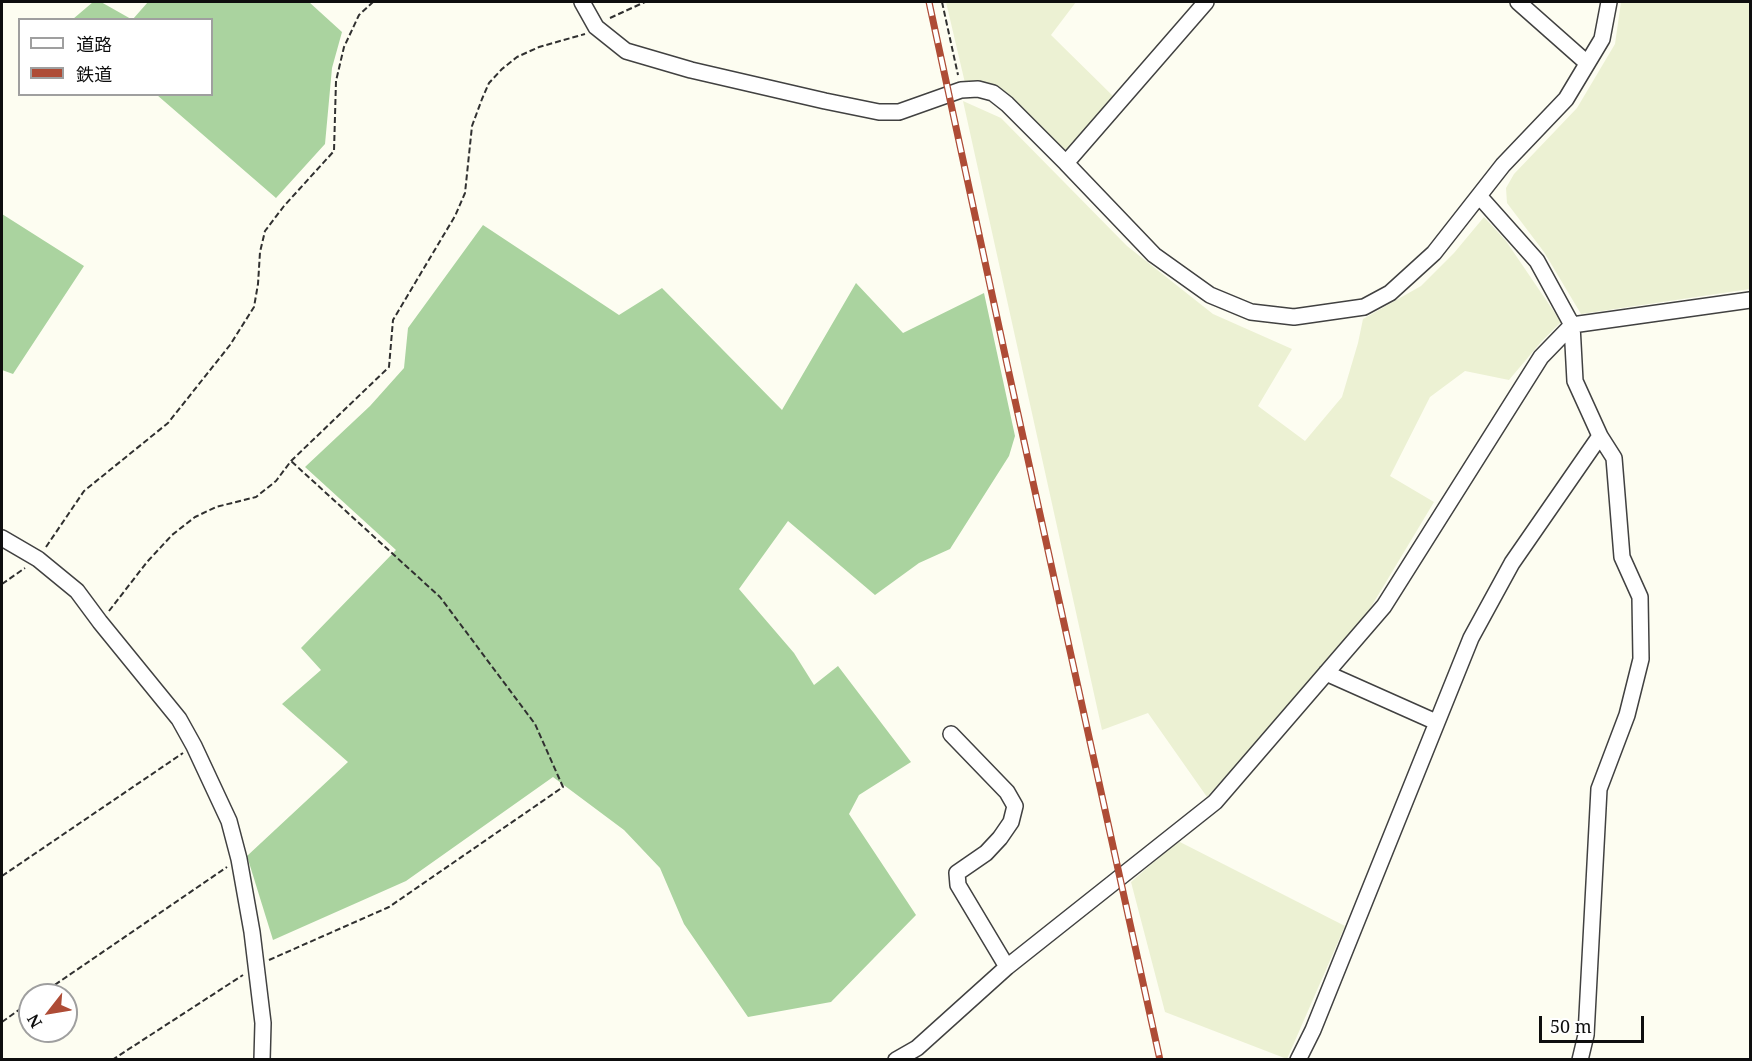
<!DOCTYPE html>
<html>
<head>
<meta charset="utf-8">
<style>
	body { margin:0 }
	#map { position:relative; width:1752px; height:1061px; overflow:hidden; background:#fdfdf1; font-family:"Noto Serif","Noto Sans JP",serif }
	canvas { display:block }
	.frame { position:absolute; inset:0; border:3px solid #0e0e0e; pointer-events:none }
	.legend { position:absolute; left:18px; top:18px; width:195px; height:78px; box-sizing:border-box; background:#fff; border:2px solid #9f9f9f; margin:0; padding:8px 10px; list-style:none; font-size:18px; color:#0e0e0e }
	.legend li { display:flex; align-items:center; gap:12px; height:30px }
	.legend b { width:30px; border:2px solid #9f9f9f }
	.north { position:absolute; left:18px; top:983px; width:60px; height:60px; box-sizing:border-box; background:#fff; border:2px solid #9f9f9f; border-radius:50%; rotate:239deg; font-size:16px; font-weight:700; line-height:24px; text-align:center; color:#0e0e0e }
	.north::after { content:''; display:block; margin:auto; width:21px; height:27px; background:#ae4c36; clip-path:polygon(50% 0,100% 100%,50% 72%,0 100%) }
	.scale { position:absolute; left:1539px; top:1016px; width:105px; height:27px; box-sizing:border-box; border:3px solid #0e0e0e; border-top:0; padding-left:8px; font-size:18px; line-height:21px; white-space:nowrap; color:#0e0e0e; -webkit-text-stroke:4px #fff; paint-order:stroke }
</style>
</head>
<body>
<div id="map">
<canvas width="1752" height="1061"></canvas>
<div class="frame"></div>
<ul class="legend">
<li><b style="height:8px;background:#fff"></b>道路</li>
<li><b style="height:8px;background:#ae4c36"></b>鉄道</li>
</ul>
<div class="north">N</div>
<div class="scale">50 m</div>
</div>
<script>
const g = document.querySelector('canvas').getContext('2d');
g.lineJoin = 'round';
function paint(path, color) { g.fillStyle = color; g.fill(path, 'evenodd'); }
const shape = rows => new Path2D(rows.map(r => 'M' + r).join(''));
function trace(path, color, width, dash) { g.strokeStyle = color; g.lineWidth = width; g.lineCap = dash ? 'butt' : 'round'; g.setLineDash(dash || []); g.stroke(path); }
const farmland = shape([
	[946,2,1076,2,1051,35,1114,97,1068,149,1060,150,993,85,965,83],
	[1621,2,1750,2,1750,289,1581,314,1544,252,1507,203,1506,188,1514,174,1577,108,1615,44],
	[963,101,1001,118,1127,246,1213,314,1292,349,1258,406,1305,441,1342,397,1358,343,1363,319,1421,286,1454,253,1484,217,1506,241,1561,322,1541,342,1509,380,1465,371,1430,397,1390,476,1434,502,1359,627,1207,797,1148,713,1102,730],
	[1178,841,1345,926,1287,1059,1165,1012,1131,882]
]);
const forest = shape([
	[93,2,101,2,131,19,73,19],
	[148,2,309,2,342,32,332,68,325,144,276,198,157,95,212,94,212,20,133,19],
	[2,214,84,266,13,374,2,370],
	[483,225,619,315,662,288,782,410,856,283,903,333,984,293,1015,436,1009,456,950,549,919,563,875,595,788,521,739,589,794,653,814,685,838,666,911,762,859,795,849,814,916,915,831,1002,748,1017,684,924,660,868,624,830,553,777,406,881,273,940,247,856,348,762,282,704,321,670,301,648,396,550,305,467,370,406,404,368,408,328]
]);
const path = shape([
	[942,2,958,75],
	[610,18,645,2],
	[46,547,84,491,168,423,230,345,254,307,258,284,260,252,265,231,284,206,334,151,336,81,344,47,359,15,373,2],
	[2,584,25,568],
	[109,611,147,562,172,535,195,517,216,507,256,497,276,481,291,461,389,367,393,320,455,216,465,193,472,126,482,99,489,83,502,69,517,57,539,47,585,34],
	[2,876,183,753],
	[269,960,389,907,563,787,535,724,440,597,291,461],
	[40,995,227,867],
	[2,1022,30,1002],
	[112,1060,243,975]
]);
const minor = shape([
	[582,2,596,27,626,51,691,70,825,101,879,112,899,112,961,90,978,89,993,93,1007,104,1066,163,1154,255,1210,295,1251,312,1294,317,1364,307,1390,293,1434,253,1503,165,1566,99,1602,39,1609,2],
	[1518,2,1587,63],
	[1066,163,1206,2],
	[1480,197,1537,261,1572,325,1575,381,1600,436,1614,458,1622,557,1640,597,1641,659,1627,715,1599,789,1586,1035,1580,1060],
	[2,538,38,559,77,591,100,622,179,719,194,746,229,821,239,859,252,932,263,1023,262,1060],
	[1326,673,1436,722],
	[951,734,1007,792,1015,806,1011,822,1000,838,986,853,957,873,958,885,1007,967],
	[896,1060,917,1048,1007,967,1215,802,1384,606,1541,357,1572,325,1750,300],
	[1298,1060,1313,1030,1471,638,1512,563,1600,436]
]);
const rail = shape([
	[929,2,1007,364,1160,1060]
]);
paint(farmland, '#ecf1d3');
paint(forest, '#aad39f');
trace(minor, '#414141', 18);
trace(path, '#303030', 2, [6, 3]);
trace(minor, '#fff', 15);
trace(rail, '#ae4c36', 7);
trace(rail, '#fff', 4.5, [14]);
</script>
</body>
</html>
